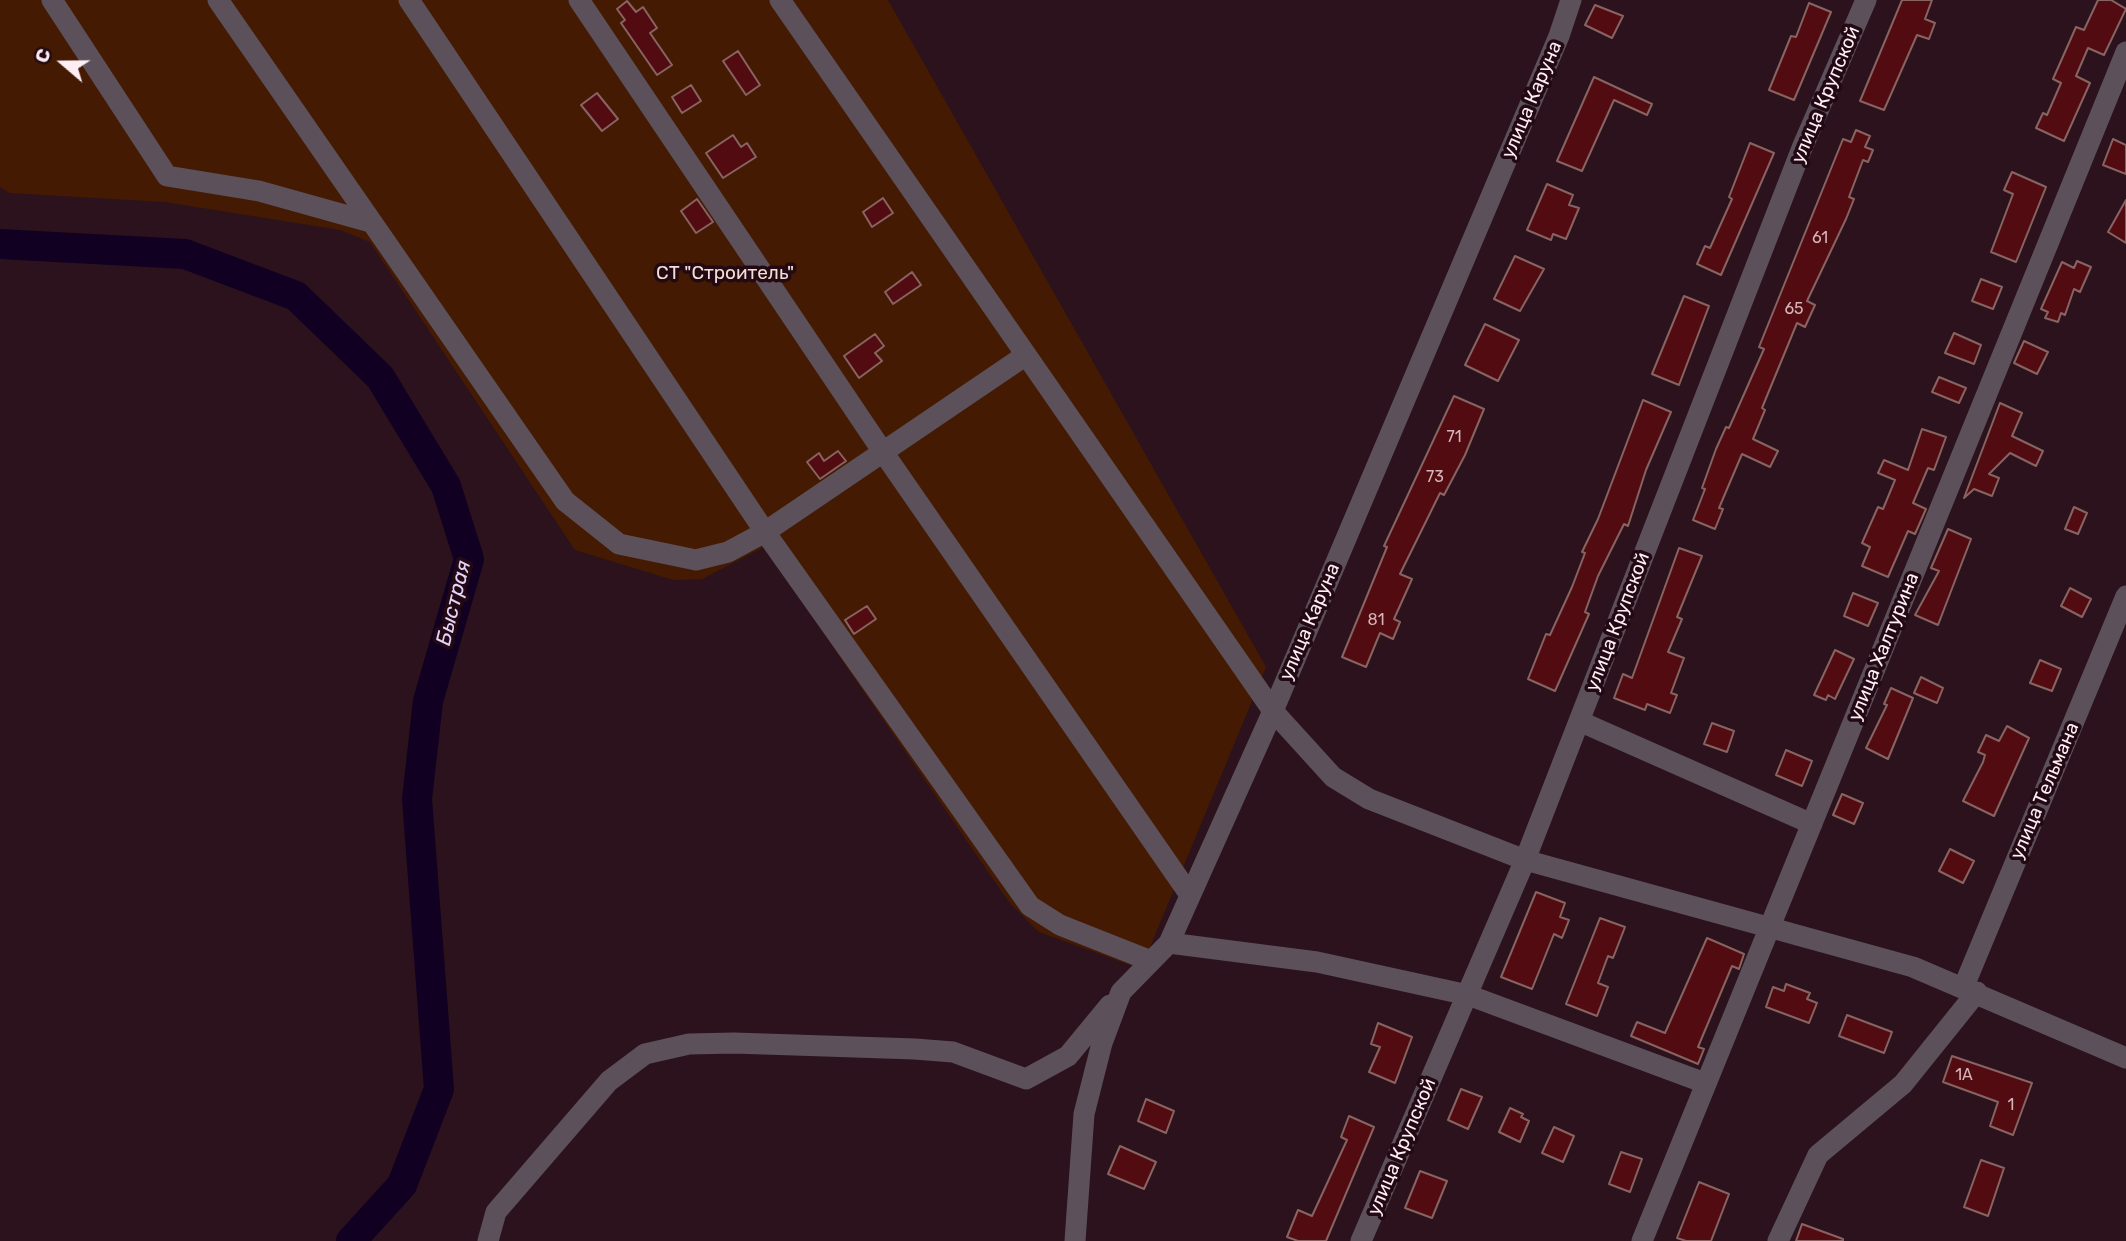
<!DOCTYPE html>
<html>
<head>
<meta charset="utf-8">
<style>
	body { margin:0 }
	#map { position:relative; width:2126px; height:1241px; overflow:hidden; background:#2c121c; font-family:Rubik,sans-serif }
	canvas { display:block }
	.north { position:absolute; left:28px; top:28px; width:70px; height:70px; -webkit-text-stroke:5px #220913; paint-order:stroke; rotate:290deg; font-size:19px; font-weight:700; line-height:28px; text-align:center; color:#feeef3 }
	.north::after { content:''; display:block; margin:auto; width:24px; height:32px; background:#feeef3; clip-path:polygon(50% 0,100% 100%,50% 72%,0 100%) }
</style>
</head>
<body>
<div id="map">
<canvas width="2126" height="1241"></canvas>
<div class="north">С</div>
</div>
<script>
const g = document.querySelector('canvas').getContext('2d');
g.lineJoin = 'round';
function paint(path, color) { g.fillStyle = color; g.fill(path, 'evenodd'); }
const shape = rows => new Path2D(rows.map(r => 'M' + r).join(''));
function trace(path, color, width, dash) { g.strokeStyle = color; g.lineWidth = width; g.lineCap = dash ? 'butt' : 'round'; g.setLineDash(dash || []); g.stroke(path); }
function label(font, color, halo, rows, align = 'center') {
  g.font = font + ' Rubik,sans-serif'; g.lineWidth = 7; g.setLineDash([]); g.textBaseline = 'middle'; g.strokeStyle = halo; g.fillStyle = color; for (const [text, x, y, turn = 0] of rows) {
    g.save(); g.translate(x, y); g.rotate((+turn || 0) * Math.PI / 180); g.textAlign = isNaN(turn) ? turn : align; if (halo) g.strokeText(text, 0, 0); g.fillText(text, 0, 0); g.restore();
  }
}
const green = shape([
	[0,0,888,0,1266,667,1141,969,1039,932,1009,902,764,547,702,579,673,580,575,550,370,242,340,230,165,202,10,193,0,187]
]);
const river = shape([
	[0,244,185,254,296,296,380,377,446,486,469,559,428,701,417,799,439,1089,402,1185,351,1241]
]);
const building = shape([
	[1902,0,1932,0,1925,19,1935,23,1929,39,1917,35,1884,110,1860,101,1902,0],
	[2098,0,2111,0,2126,9,2104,55,2088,48,2076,76,2090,83,2064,141,2036,128,2043,113,2047,115,2061,83,2053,79,2076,27,2084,30,2098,0],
	[627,1,636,12,643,7,657,28,650,33,672,65,657,75,621,23,625,20,617,9,627,1],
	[1809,3,1831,12,1794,100,1769,90,1791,36,1796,37,1809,3],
	[1595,5,1623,16,1612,38,1585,25,1595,5],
	[738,51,760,85,746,95,723,61,738,51],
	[1594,77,1652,104,1647,115,1614,100,1582,171,1557,161,1594,77],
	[691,85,701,101,682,113,672,97,691,85],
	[597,93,618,119,602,131,581,105,597,93],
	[1856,130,1870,136,1865,147,1873,150,1868,162,1863,160,1849,197,1854,199,1846,219,1807,301,1815,305,1805,327,1797,323,1762,408,1765,410,1753,439,1778,451,1770,467,1742,454,1719,508,1723,509,1715,529,1693,520,1705,489,1702,488,1716,449,1726,427,1729,428,1764,349,1759,347,1843,139,1851,142,1856,130],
	[733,135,741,147,747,143,756,157,723,178,706,153,733,135],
	[2113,139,2126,145,2126,174,2103,165,2113,139],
	[1750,143,1774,153,1721,275,1697,264,1705,246,1710,248,1732,199,1729,197,1750,143],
	[2012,172,2046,187,2016,262,1991,252,2013,194,2004,190,2012,172],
	[1547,184,1573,195,1569,205,1579,208,1566,239,1553,234,1551,240,1527,230,1547,184],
	[883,198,893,213,872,227,863,212,883,198],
	[697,199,713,222,696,233,681,211,697,199],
	[2126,200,2126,243,2108,232,2126,200],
	[1515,256,1544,269,1520,311,1494,299,1515,256],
	[2077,261,2091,267,2080,292,2074,289,2065,315,2061,313,2058,322,2045,318,2048,312,2041,309,2062,262,2074,268,2077,261],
	[912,272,921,285,893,304,885,292,912,272],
	[1981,279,2002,287,1993,309,1972,301,1981,279],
	[1684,296,1709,306,1679,385,1652,374,1684,296],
	[1485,324,1519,340,1498,381,1465,365,1485,324],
	[1954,333,1981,345,1974,364,1945,353,1954,333],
	[875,334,884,346,875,353,882,361,859,378,844,356,875,334],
	[2024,341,2048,352,2037,374,2014,363,2024,341],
	[1939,377,1966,388,1959,403,1932,392,1939,377],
	[1454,396,1484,409,1465,455,1444,495,1440,493,1400,574,1412,579,1394,619,1400,622,1393,639,1380,633,1366,667,1342,657,1387,547,1384,546,1454,396],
	[1643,400,1671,412,1646,470,1628,526,1624,524,1598,576,1585,612,1589,614,1555,691,1528,679,1546,634,1550,635,1572,587,1585,553,1582,552,1598,519,1643,400],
	[2000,403,2022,413,2012,436,2043,451,2036,466,2010,453,1989,474,1999,478,1992,496,1974,489,1964,498,2000,403],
	[1922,429,1946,437,1934,470,1928,468,1913,503,1926,509,1915,534,1908,531,1888,577,1862,566,1870,547,1862,543,1878,507,1883,509,1895,480,1878,473,1884,460,1908,470,1922,429],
	[838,451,846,461,820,479,807,462,819,453,824,461,838,451],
	[2074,507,2087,513,2078,534,2065,529,2074,507],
	[1948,529,1971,539,1938,625,1915,615,1939,571,1931,568,1948,529],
	[1679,548,1702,556,1677,617,1682,619,1668,652,1684,658,1671,693,1677,695,1670,713,1647,704,1645,710,1614,698,1623,674,1632,678,1679,548],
	[2070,588,2091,599,2082,617,2061,606,2070,588],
	[1853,593,1878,603,1868,626,1844,616,1853,593],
	[867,606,876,619,854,634,845,620,867,606],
	[1835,650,1854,659,1835,699,1828,695,1826,700,1814,695,1835,650],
	[2040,660,2061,669,2052,691,2030,683,2040,660],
	[1921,677,1943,688,1937,703,1914,693,1921,677],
	[1891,688,1913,698,1888,759,1866,748,1887,705,1884,704,1891,688],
	[1712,723,1734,731,1727,752,1704,744,1712,723],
	[2007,726,2029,738,1994,816,1963,801,1983,762,1985,755,1978,752,1986,735,1999,741,2007,726],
	[1786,750,1812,761,1802,786,1776,775,1786,750],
	[1842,794,1863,803,1854,824,1833,815,1842,794],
	[1950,849,1974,861,1963,883,1939,871,1950,849],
	[1536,892,1565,903,1560,917,1569,920,1562,938,1554,934,1532,989,1501,977,1536,892],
	[1600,918,1625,927,1613,958,1608,956,1598,983,1608,987,1597,1016,1566,1004,1600,918],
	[1707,938,1744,954,1739,969,1732,966,1698,1047,1704,1049,1698,1064,1631,1036,1637,1022,1665,1033,1707,938],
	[1786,984,1810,993,1807,999,1817,1003,1809,1023,1766,1007,1773,987,1784,991,1786,984],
	[1847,1015,1892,1032,1884,1053,1839,1036,1847,1015],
	[1378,1023,1412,1037,1395,1083,1369,1072,1380,1047,1371,1044,1378,1023],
	[1952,1056,2032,1083,2013,1135,1990,1126,1998,1102,1943,1082,1952,1056],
	[1461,1089,1482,1097,1468,1129,1448,1120,1461,1089],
	[1146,1099,1174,1111,1166,1133,1138,1121,1146,1099],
	[1510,1108,1523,1114,1521,1117,1529,1121,1520,1142,1499,1132,1510,1108],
	[1349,1116,1374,1127,1326,1241,1298,1241,1287,1237,1298,1210,1312,1216,1347,1140,1341,1137,1349,1116],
	[1554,1127,1574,1136,1563,1162,1542,1153,1554,1127],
	[1120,1146,1156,1162,1144,1189,1108,1174,1120,1146],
	[1621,1152,1642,1159,1630,1192,1609,1184,1621,1152],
	[1981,1160,2004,1168,1988,1216,1964,1207,1981,1160],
	[1420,1171,1447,1181,1432,1218,1405,1208,1420,1171],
	[1699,1182,1729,1194,1711,1241,1686,1241,1677,1238,1699,1182],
	[1802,1224,1843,1239,1843,1241,1796,1241,1802,1224]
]);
const minor = shape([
	[52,0,167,176,259,191,370,222],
	[218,0,565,501,619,544,696,560,728,552,765,532,1026,355],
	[409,0,765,532,1030,906,1060,925,1151,961],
	[579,0,883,452,1190,895],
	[780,0,1273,711,1333,777,1369,799,1525,860,1913,967,2126,1058],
	[1579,721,1812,824],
	[1169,943,1317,962,1468,995,1705,1083],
	[1964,986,2126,596],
	[488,1241,496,1212,609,1081,645,1054,689,1044,734,1043,915,1049,953,1052,1026,1079,1068,1056,1110,1005],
	[1075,1241,1084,1114,1102,1043,1121,992,1169,943,1273,711,1559,36,1571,0],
	[1361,1241,1525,860,1802,148,1866,0],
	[1642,1241,2126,52],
	[1778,1241,1818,1155,1903,1084,1977,992]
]);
const numberNames = [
	["61",1820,238],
	["65",1794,309],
	["71",1454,437],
	["73",1435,477],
	["81",1376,620],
	["1А",1964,1075],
	["1",2011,1105]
];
const streetNames = [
	["улица Крупской",1826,95,-67],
	["улица Каруна",1532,100,-67],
	["улица Каруна",1310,622,-67],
	["улица Крупской",1618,622,-69],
	["улица Халтурина",1884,647,-68],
	["улица Тельмана",2045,791,-67],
	["улица Крупской",1402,1147,-67]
];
const parkNames = [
	["СТ \"Строитель\"",725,274]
];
const waterNames = [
	["Быстрая",454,603,-76]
];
paint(green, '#441b02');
trace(river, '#102', 30);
paint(building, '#520c11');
trace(building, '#876462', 2);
trace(minor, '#5c515b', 21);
label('16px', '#d3b6ba', null, numberNames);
label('19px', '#feeef3', '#220913', streetNames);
label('19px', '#f3dfd4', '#220913', parkNames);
label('italic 21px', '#e3d4f9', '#220913', waterNames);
</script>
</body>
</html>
